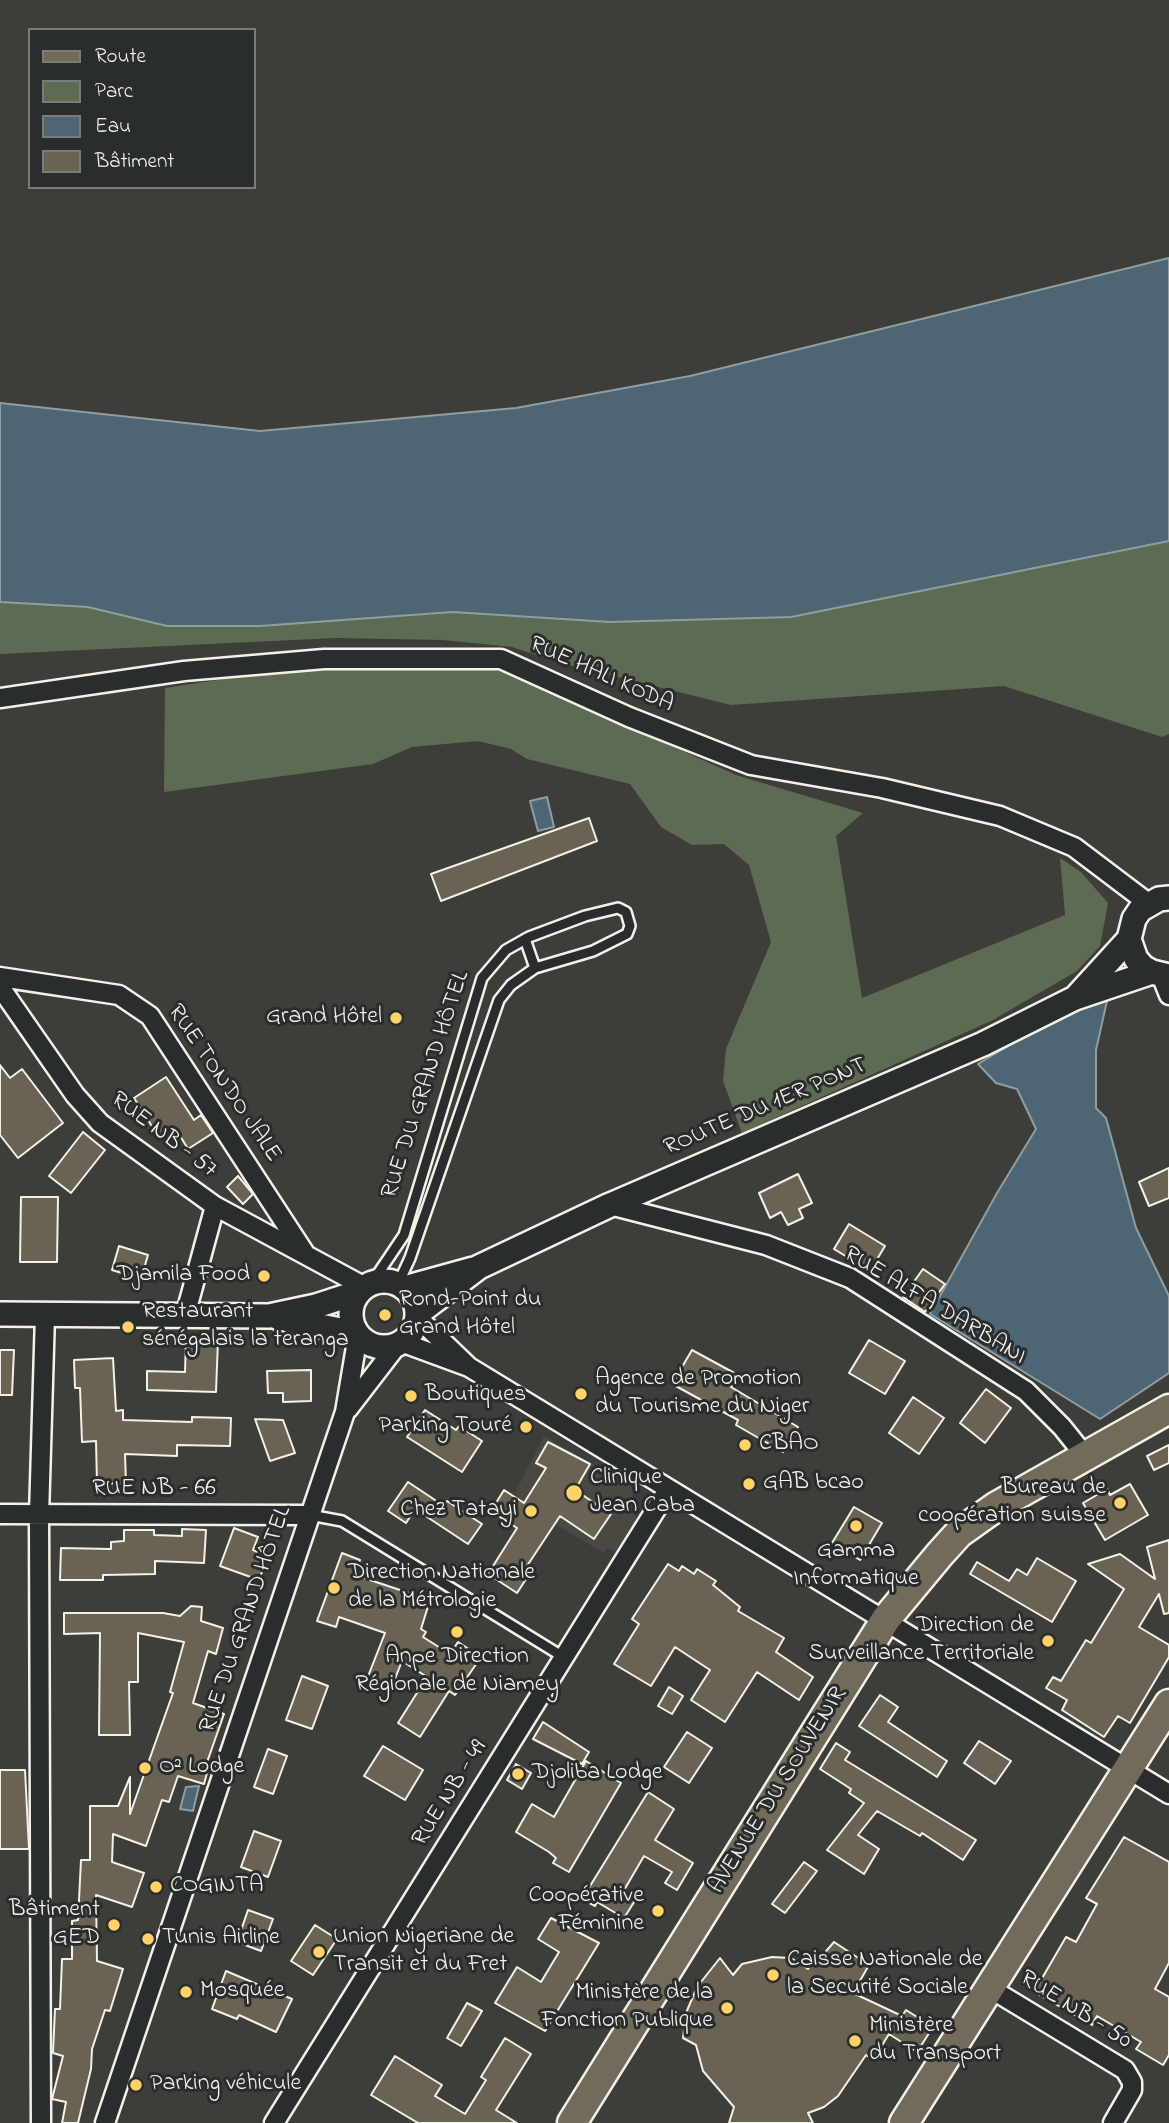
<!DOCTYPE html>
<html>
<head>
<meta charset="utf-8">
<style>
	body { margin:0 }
	#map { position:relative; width:1169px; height:2123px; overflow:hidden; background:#3d3d39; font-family:"Indie Flower",sans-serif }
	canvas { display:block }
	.legend { position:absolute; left:28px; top:28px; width:228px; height:161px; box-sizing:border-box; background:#2a2d2e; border:2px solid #7b7b78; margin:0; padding:9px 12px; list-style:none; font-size:21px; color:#f4f1e8 }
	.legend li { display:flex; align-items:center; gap:14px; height:35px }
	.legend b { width:35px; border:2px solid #7b7b78 }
</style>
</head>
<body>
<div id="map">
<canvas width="1169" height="2123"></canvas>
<ul class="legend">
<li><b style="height:9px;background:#736b5a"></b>Route</li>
<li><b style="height:19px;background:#5e6b53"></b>Parc</li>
<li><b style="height:19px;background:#4e6673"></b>Eau</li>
<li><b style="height:19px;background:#6a6252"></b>Bâtiment</li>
</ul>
</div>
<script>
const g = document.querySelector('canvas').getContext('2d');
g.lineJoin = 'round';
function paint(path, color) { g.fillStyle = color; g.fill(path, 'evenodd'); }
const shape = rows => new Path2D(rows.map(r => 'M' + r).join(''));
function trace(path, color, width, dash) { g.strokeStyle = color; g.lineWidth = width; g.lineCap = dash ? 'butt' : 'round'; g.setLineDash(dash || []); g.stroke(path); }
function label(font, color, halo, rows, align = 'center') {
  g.font = font + ' "Indie Flower",sans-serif'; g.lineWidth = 6; g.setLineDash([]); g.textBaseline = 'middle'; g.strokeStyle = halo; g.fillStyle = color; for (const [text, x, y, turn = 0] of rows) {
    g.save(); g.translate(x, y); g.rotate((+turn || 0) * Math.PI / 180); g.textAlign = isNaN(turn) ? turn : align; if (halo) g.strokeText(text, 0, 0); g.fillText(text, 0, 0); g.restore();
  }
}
const built = shape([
	[544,1436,632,1487,636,1523,617,1552,608,1548,604,1553,512,1499]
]);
const green = shape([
	[1169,541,1169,734,1162,737,1004,686,731,705,557,662,512,647,443,640,336,638,0,654,0,602,88,607,167,626,260,626,453,612,610,622,791,617],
	[335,662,497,667,736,775,863,813,836,836,862,998,1065,915,1060,858,1081,872,1108,903,1100,946,1077,971,993,1020,742,1133,723,1081,726,1049,771,942,749,865,724,844,692,845,661,827,630,784,527,759,511,749,478,741,412,747,373,764,164,792,165,688]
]);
const water = shape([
	[1169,258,1169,541,791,617,610,622,453,612,260,626,167,626,88,607,0,602,0,403,260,431,516,408,690,376,1169,258],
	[547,797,554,827,538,831,530,801,547,797],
	[1107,1001,1096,1050,1096,1108,1106,1118,1136,1228,1169,1296,1169,1373,1100,1419,930,1314,997,1193,1036,1129,1017,1089,996,1083,978,1064,1075,1006,1107,1001],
	[199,1786,193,1811,180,1809,186,1787,199,1786]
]);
const building = shape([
	[589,818,597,841,441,901,431,874,589,818],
	[0,1065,10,1078,22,1069,63,1123,18,1158,0,1135,0,1065],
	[166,1077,194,1120,201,1115,213,1133,188,1149,176,1129,160,1139,134,1098,166,1077],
	[83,1132,105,1150,71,1193,49,1176,83,1132],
	[1169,1168,1169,1198,1149,1206,1139,1182,1169,1168],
	[798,1174,812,1203,799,1209,803,1218,788,1225,781,1212,770,1218,759,1193,798,1174],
	[238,1176,253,1194,243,1204,227,1187,238,1176],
	[21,1197,58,1197,57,1262,20,1262,21,1197],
	[849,1224,885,1246,870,1271,834,1249,849,1224],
	[119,1246,148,1255,141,1279,112,1270,119,1246],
	[923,1269,945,1284,925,1312,903,1297,923,1269],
	[186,1339,218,1340,216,1392,147,1390,147,1371,185,1372,186,1339],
	[869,1340,905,1361,885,1394,849,1373,869,1340],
	[0,1350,14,1350,12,1395,0,1395,0,1350],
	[692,1350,738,1375,731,1387,798,1427,783,1452,736,1425,738,1420,672,1384,692,1350],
	[113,1358,116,1411,123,1410,123,1420,192,1422,192,1417,231,1418,230,1446,177,1445,177,1456,125,1454,126,1483,97,1484,96,1441,82,1442,80,1388,75,1388,74,1360,113,1358],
	[311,1370,311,1401,283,1402,283,1393,268,1393,267,1371,311,1370],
	[986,1389,1011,1408,985,1443,960,1423,986,1389],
	[913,1397,944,1418,919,1454,889,1433,913,1397],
	[425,1410,456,1430,459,1426,482,1441,462,1472,407,1437,425,1410],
	[255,1419,283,1420,295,1453,270,1461,255,1419],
	[548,1442,590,1464,575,1490,611,1514,594,1539,560,1516,527,1566,532,1570,517,1593,488,1574,517,1528,491,1511,504,1490,524,1503,546,1468,536,1463,548,1442],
	[1169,1445,1169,1463,1154,1470,1147,1456,1169,1445],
	[408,1482,444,1506,447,1501,482,1524,468,1544,415,1509,406,1523,388,1511,408,1482],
	[1130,1484,1148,1515,1105,1540,1083,1503,1107,1489,1110,1495,1130,1484],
	[854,1507,882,1523,860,1560,832,1543,854,1507],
	[234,1528,258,1537,253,1550,268,1556,259,1580,220,1566,234,1528],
	[182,1529,206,1530,204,1563,155,1561,155,1574,103,1575,103,1580,60,1580,61,1548,111,1549,111,1542,124,1541,124,1530,154,1530,154,1535,182,1536,182,1529],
	[1169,1540,1169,1613,1164,1614,1159,1594,1139,1627,1169,1645,1169,1657,1130,1723,1118,1716,1104,1737,1062,1710,1067,1700,1046,1688,1053,1677,1061,1681,1086,1640,1091,1643,1124,1589,1088,1564,1120,1554,1155,1579,1147,1547,1169,1540],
	[342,1553,360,1560,355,1575,430,1600,421,1629,426,1632,423,1637,450,1654,458,1642,481,1657,455,1695,449,1691,420,1737,398,1723,427,1677,402,1661,391,1689,367,1679,385,1633,339,1617,336,1627,317,1621,342,1553],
	[1037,1558,1076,1581,1052,1622,970,1574,977,1562,1009,1581,1017,1569,1027,1575,1037,1558],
	[668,1564,679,1571,682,1566,694,1574,697,1569,716,1581,713,1585,740,1607,738,1611,784,1638,776,1652,813,1677,799,1700,757,1672,725,1722,691,1700,710,1670,675,1647,651,1686,614,1664,639,1624,632,1619,668,1564],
	[191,1606,202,1607,201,1621,223,1628,216,1654,208,1651,193,1703,224,1714,205,1768,208,1769,204,1784,178,1776,169,1802,162,1800,146,1846,113,1834,112,1862,144,1873,132,1907,96,1895,97,1961,123,1969,110,2011,105,2010,92,2049,91,2069,78,2123,62,2123,66,2102,52,2099,63,2056,53,2053,55,2009,60,2009,62,1959,72,1959,72,1921,78,1920,81,1860,90,1860,90,1806,118,1806,130,1777,130,1814,173,1693,170,1692,184,1642,138,1633,138,1682,129,1682,130,1735,99,1735,100,1633,64,1634,64,1613,163,1613,180,1616,191,1606],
	[302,1676,328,1686,312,1729,286,1720,302,1676],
	[669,1687,683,1696,672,1714,658,1706,669,1687],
	[880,1695,898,1707,888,1722,947,1761,937,1777,859,1726,880,1695],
	[543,1722,589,1752,582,1764,533,1739,543,1722],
	[687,1732,712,1748,689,1783,664,1767,687,1732],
	[979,1741,1011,1761,995,1784,964,1763,979,1741],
	[836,1743,850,1752,845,1760,976,1840,963,1860,922,1833,920,1836,877,1811,858,1835,879,1849,864,1874,827,1850,864,1803,849,1793,851,1789,820,1769,836,1743],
	[383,1746,423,1770,405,1800,364,1776,383,1746],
	[268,1749,287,1756,273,1794,254,1787,268,1749],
	[586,1761,621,1783,569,1872,553,1863,556,1858,549,1852,516,1832,532,1804,554,1817,586,1761],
	[516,1764,531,1773,522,1789,507,1780,516,1764],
	[0,1770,25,1770,29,1849,0,1849,0,1770],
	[648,1792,674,1809,655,1840,693,1863,677,1890,665,1883,672,1872,644,1856,623,1892,636,1899,624,1918,597,1902,595,1906,582,1899,648,1792],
	[254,1831,281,1841,268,1877,241,1867,254,1831],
	[1124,1837,1169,1862,1169,1963,1155,1989,1169,1997,1169,2055,1163,2065,1136,2049,1141,2042,1097,2016,1092,2025,1034,1992,1066,1937,1076,1942,1097,1904,1086,1898,1124,1837],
	[804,1862,817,1871,785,1913,772,1904,804,1862],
	[248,1910,273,1919,261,1951,237,1942,248,1910],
	[551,1918,599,1943,545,2031,495,2003,517,1967,541,1982,559,1952,538,1939,551,1918],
	[315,1925,337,1939,313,1975,291,1961,315,1925],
	[834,1942,869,1965,853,1993,902,2016,906,2010,933,2027,917,2052,889,2034,873,2060,866,2055,838,2096,824,2107,808,2113,813,2123,729,2123,734,2107,703,2071,696,2045,683,2038,686,2013,697,1987,720,1958,733,1975,742,1964,772,1957,791,1958,808,1969,812,1961,815,1964,834,1942],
	[226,1971,292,1999,276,2032,239,2015,237,2019,212,2009,226,1971],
	[467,2003,482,2011,461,2046,447,2038,467,2003],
	[505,2038,531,2054,496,2110,517,2123,418,2123,371,2095,395,2056,442,2085,435,2096,465,2114,486,2080,481,2077,505,2038]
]);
const service = shape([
	[525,939,535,968],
	[371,1284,404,1235,482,978,506,950,529,937,585,916,618,908,626,912,630,926,627,934,593,951,535,968,511,985,499,1000,410,1258,398,1284],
	[310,1515,342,1521,565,1658]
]);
const minor = shape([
	[0,698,184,671,324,659,501,659,629,717,751,765,882,788,1000,816,1074,847,1148,903],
	[1161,975,1169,995],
	[0,977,119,995,150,1016,304,1252],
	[0,987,75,1095,100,1123,215,1206,365,1287],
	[610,1205,766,1245,850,1278,1026,1391,1062,1427,1086,1457],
	[185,1316,215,1206],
	[417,1317,469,1367,1169,1794],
	[401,1342,469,1367],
	[348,1409,398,1344],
	[0,1514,308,1515],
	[988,1987,1125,2070,1132,2082,1132,2090,1113,2123],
	[41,2123,39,1515,45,1315],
	[105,2123,345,1412,358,1335],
	[274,2123,668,1490]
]);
const tertiary = shape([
	[1169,898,1159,899,1140,910,1134,919,1129,939,1136,959,1143,967,1152,972,1169,976],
	[1077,996,1129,939],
	'351 1314a33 33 0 1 1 66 0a33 33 0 1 1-66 0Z',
	[404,1288,473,1269],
	[0,1314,269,1316,316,1306,359,1292],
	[417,1314,479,1267,610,1205,983,1044,1075,998,1152,972],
	[279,1318,356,1333]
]);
const primary = shape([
	[572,2123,886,1619,940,1554,959,1533,997,1506,1169,1409],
	[904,2123,1169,1704]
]);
const markers = [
	[396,1018,7,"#ffd166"],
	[264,1276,7,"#ffd166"],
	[385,1315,7,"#ffd166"],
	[128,1327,7,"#ffd166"],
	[581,1394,7,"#ffd166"],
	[411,1396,7,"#ffd166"],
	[526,1427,7,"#ffd166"],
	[745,1445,7,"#ffd166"],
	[749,1484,7,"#ffd166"],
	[574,1493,9,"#ffd166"],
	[1120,1503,7,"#ffd166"],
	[531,1511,7,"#ffd166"],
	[856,1526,7,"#ffd166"],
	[334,1588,7,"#ffd166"],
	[457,1632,7,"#ffd166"],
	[1048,1641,7,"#ffd166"],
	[145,1768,7,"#ffd166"],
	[518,1774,7,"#ffd166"],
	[156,1887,7,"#ffd166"],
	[658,1911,7,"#ffd166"],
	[114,1925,7,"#ffd166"],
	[148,1939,7,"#ffd166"],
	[319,1952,7,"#ffd166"],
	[773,1975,7,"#ffd166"],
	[186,1992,7,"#ffd166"],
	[727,2008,7,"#ffd166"],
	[855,2041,7,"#ffd166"],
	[136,2085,7,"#ffd166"]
];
const streetNames = [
	["RUE HALI KODA",601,676,24],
	["RUE TONDO JALE",223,1084,56],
	["RUE DU GRAND HÔTEL",427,1085,-72],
	["ROUTE DU 1ER PONT",766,1108,-23],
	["RUE NB - 57",163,1136,37],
	["RUE ALFA DARBANI",934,1307,31],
	["RUE NB - 66",154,1490],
	["RUE DU GRAND HÔTEL",247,1620,-71],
	["AVENUE DU SOUVENIR",779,1791,-58],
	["RUE NB - 49",451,1794,-58],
	["RUE NB - 50",1075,2011,32]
];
const poiNames = [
	["Grand Hôtel",382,1018,"right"],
	["Djamila Food",250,1276,"right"],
	["Rond-Point du",399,1301],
	["Grand Hôtel",399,1329],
	["Restaurant",142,1313],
	["sénégalais la teranga",142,1341],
	["Agence de Promotion",595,1380],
	["du Tourisme du Niger",595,1408],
	["Boutiques",425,1396],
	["Parking Touré",512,1427,"right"],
	["CBAO",759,1445],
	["Clinique",590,1479],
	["Jean Caba",590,1507],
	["GAB bcao",763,1484],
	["Bureau de",1106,1489,"right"],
	["coopération suisse",1106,1517,"right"],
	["Chez Tatayi",517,1511,"right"],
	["Gamma",856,1552,"center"],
	["Informatique",856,1580,"center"],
	["Direction Nationale",348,1574],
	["de la Métrologie",348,1602],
	["Direction de",1034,1627,"right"],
	["Surveillance Territoriale",1034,1655,"right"],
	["Anpe Direction",457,1658,"center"],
	["Régionale de Niamey",457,1686,"center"],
	["O² Lodge",159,1768],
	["Djoliba Lodge",532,1774],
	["COGINTA",170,1887],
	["Coopérative",644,1897,"right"],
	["Féminine",644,1925,"right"],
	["Bâtiment",100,1911,"right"],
	["GED",100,1939,"right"],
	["Union Nigeriane de",333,1938],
	["Transit et du Fret",333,1966],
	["Tunis Airline",162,1939],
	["Caisse Nationale de",787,1961],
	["la Securité Sociale",787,1989],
	["Mosquée",200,1992],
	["Ministère de la",713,1994,"right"],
	["Fonction Publique",713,2022,"right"],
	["Ministère",869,2027],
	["du Transport",869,2055],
	["Parking véhicule",150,2085]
];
paint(built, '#4a4840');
paint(green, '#5e6b53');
paint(water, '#4e6673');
trace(water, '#909ea2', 2);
paint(building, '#6a6252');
trace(building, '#f4f1e8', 2);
trace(service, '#f4f1e8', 14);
trace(minor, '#f4f1e8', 23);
trace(tertiary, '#f4f1e8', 28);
trace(primary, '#f4f1e8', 33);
trace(service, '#2a2d2e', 9);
trace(minor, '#2a2d2e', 18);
trace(tertiary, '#2a2d2e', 23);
trace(primary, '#736b5a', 28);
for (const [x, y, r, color] of markers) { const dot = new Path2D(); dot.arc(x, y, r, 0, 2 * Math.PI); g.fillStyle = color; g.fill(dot); trace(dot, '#2a2d2e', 2.5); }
label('24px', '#f4f1e8', '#2a2d2e', streetNames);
label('24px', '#f4f1e8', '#2a2d2e', poiNames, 'left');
</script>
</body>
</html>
